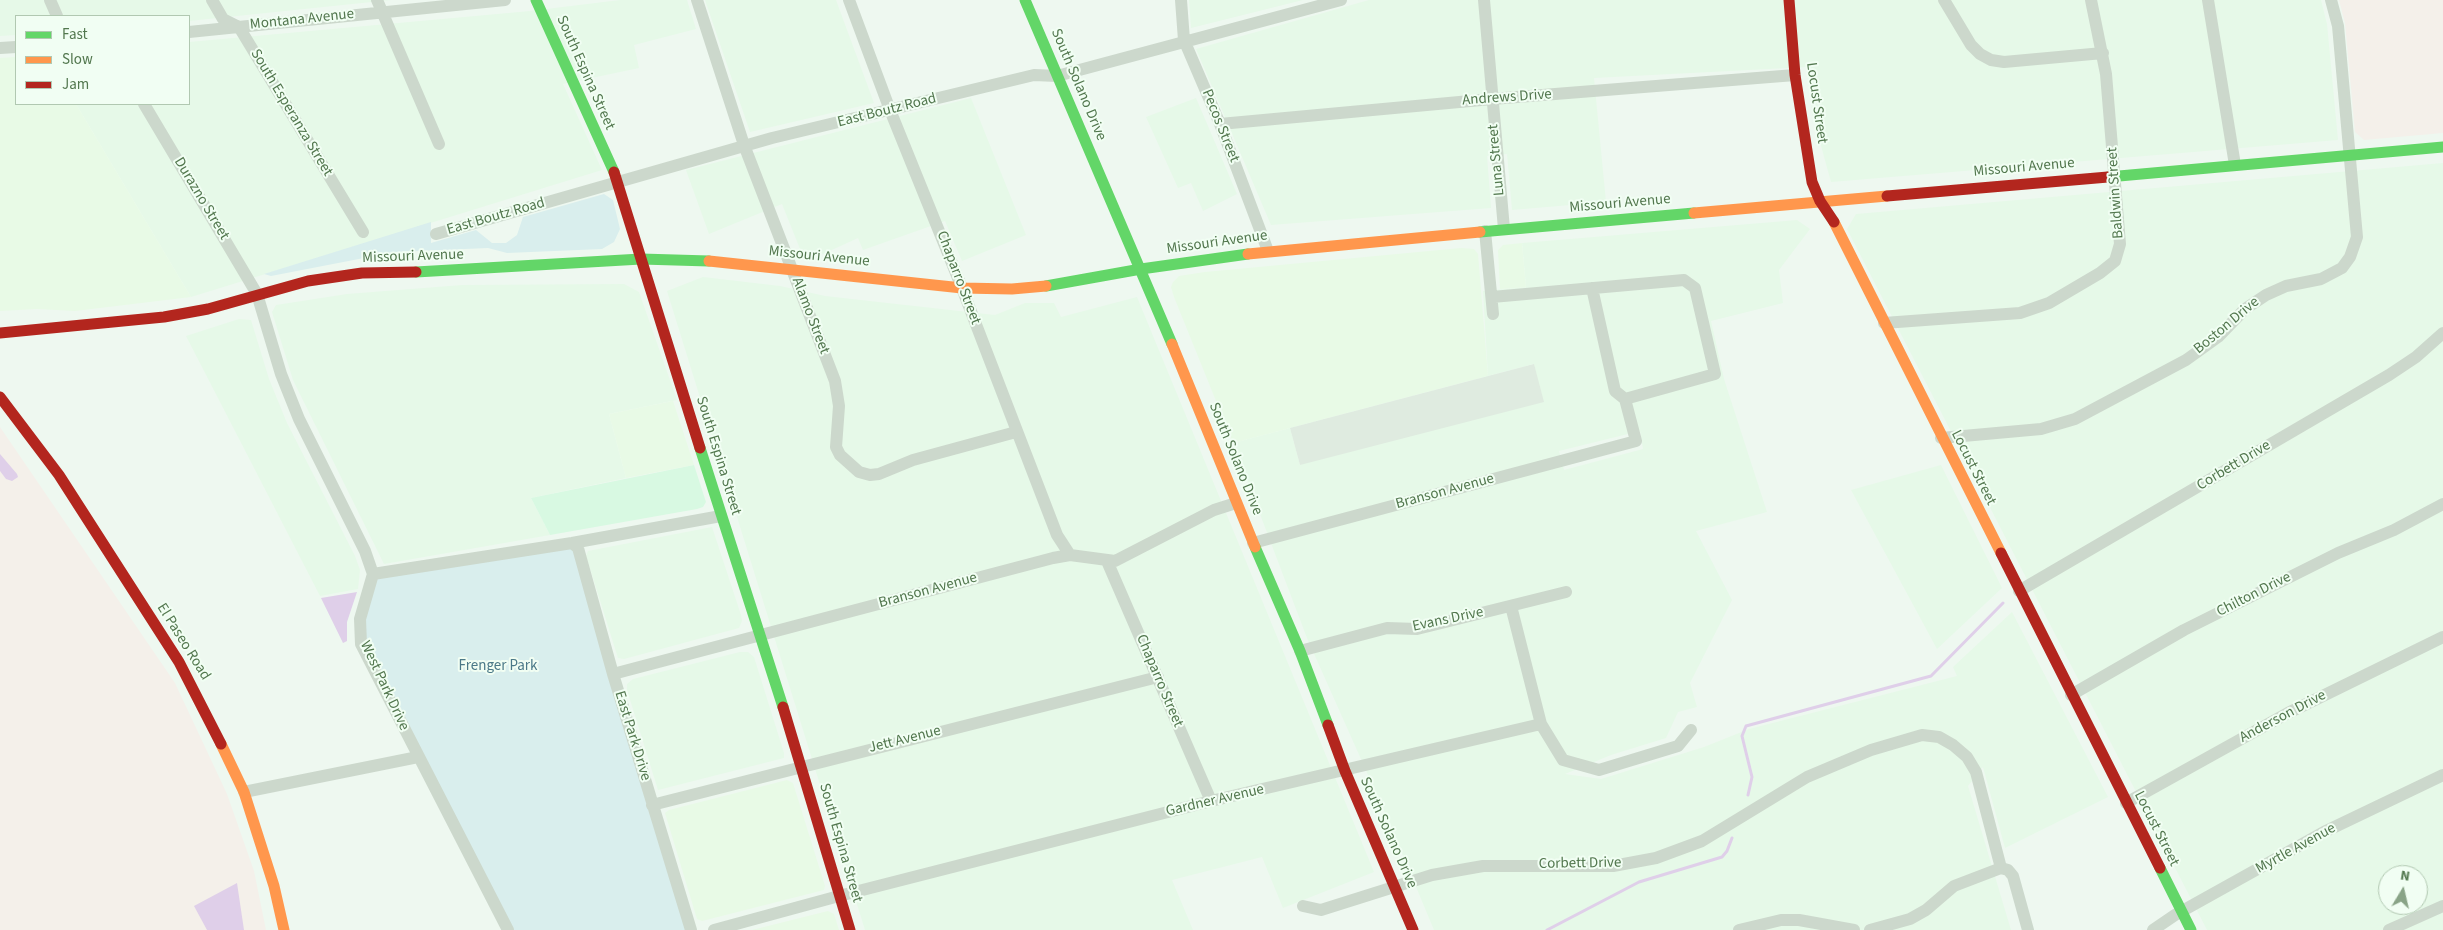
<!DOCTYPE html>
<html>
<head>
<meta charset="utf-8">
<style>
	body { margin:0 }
	#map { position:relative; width:2443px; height:930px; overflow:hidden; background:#eef8f0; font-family:"Source Sans 3",sans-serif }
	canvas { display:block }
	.legend { position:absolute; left:15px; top:15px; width:175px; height:90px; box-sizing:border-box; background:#f1fef3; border:1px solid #b1c8b1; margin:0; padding:6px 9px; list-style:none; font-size:15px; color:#52774e }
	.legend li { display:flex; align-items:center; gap:10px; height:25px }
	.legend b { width:25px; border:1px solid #b1c8b1 }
	.north { position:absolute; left:2378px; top:865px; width:50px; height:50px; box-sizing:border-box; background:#f1fef3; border:1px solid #b1c8b1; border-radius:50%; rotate:9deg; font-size:14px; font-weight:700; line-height:20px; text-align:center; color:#52774e }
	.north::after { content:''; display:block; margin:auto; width:18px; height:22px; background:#89a487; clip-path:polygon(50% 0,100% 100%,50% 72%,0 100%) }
</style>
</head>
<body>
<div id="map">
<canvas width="2443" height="930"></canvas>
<ul class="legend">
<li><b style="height:6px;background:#63d668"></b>Fast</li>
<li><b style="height:6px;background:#ff974d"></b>Slow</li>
<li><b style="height:6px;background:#b3261e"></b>Jam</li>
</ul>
<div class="north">N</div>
</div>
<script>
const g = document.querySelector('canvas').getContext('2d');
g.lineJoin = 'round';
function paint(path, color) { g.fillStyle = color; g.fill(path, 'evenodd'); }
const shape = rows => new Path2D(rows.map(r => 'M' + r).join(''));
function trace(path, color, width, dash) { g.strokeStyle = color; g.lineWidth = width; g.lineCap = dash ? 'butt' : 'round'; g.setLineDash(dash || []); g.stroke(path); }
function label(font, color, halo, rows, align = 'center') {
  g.font = font + ' "Source Sans 3",sans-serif'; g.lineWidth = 4; g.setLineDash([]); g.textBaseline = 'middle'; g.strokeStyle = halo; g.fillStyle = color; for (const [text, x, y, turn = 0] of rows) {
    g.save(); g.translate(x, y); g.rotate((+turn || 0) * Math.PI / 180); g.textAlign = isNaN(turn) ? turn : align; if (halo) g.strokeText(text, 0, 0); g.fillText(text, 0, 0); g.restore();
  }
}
const residential = shape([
	[0,0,391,0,189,21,189,16,16,16,16,35,0,36],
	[620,0,687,0,696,29,634,45,639,68,563,84,602,170,191,297,76,104,189,104,189,42,530,11],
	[705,0,836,0,874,103,750,132],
	[1189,0,1303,0,1191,28],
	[1369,0,2321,0,2327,24,2338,140,1831,182,1812,113,1807,67,1594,78,1606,202,1512,210,1507,154,1487,156,1491,208,1271,225,1196,49],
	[971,98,1026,235,962,261,945,221,863,250,858,238,823,254,800,249,782,204,709,234,686,170],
	[1196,98,1237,194,1203,211,1191,183,1178,188,1146,117],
	[2443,163,2443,930,2207,930,1847,229,1856,214],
	[2388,875,2418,875,2418,905,2388,905],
	[1797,220,1810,229,1779,270,1783,303,1711,321,1724,379,1767,512,1696,531,1732,600,1690,683,1697,707,1678,712,1666,738,1611,755,1565,774,1601,779,1704,747,1749,729,1957,676,1953,667,2012,612,2108,797,2005,848,1983,767,1968,786,2011,930,1434,930,1389,822,1307,638,1233,443,1290,428,1300,465,1534,364,1488,376,1483,291,1526,287,1522,243],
	[1640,431,1643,449,1564,470,1559,451],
	[703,277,780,286,825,296,995,315,1025,303,1054,303,1061,317,1137,297,1374,872,1283,908,1262,857,1172,880,1193,930,865,930,667,291],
	[624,284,639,292,677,400,609,414,626,478,531,498,550,535,384,564,293,380,272,312,276,305,347,294,462,285],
	[239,319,251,320,269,379,287,423,355,556,360,570,358,589,320,596,186,336],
	[1941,465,2002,588,1937,649,1851,490],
	[712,527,741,615,742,621,739,628,624,659,618,658,586,556,588,551],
	[740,652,748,652,754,657,784,753,784,758,658,790,627,690,627,684,633,679]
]);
const commercial = shape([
	[16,57,16,104,76,104,191,297,75,311,37,309,0,311,0,58],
	[1522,243,1526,287,1500,289,1498,250,1503,245],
	[1461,248,1474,249,1478,254,1488,376,1233,443,1174,297,1171,287,1173,282,1179,276,1205,272],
	[673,401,694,465,626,478,609,414],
	[787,780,793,783,825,886,824,890,702,921,697,919,665,813,669,810],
	[828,911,834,914,839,930,752,930]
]);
const industrial = shape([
	[1534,364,1544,402,1300,465,1290,428]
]);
const education = shape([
	[2339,0,2443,0,2443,133,2364,140,2355,132,2345,23],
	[0,427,175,683,227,794,254,871,266,930,0,930]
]);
const green = shape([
	[604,194,613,200,620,229,614,242,602,249,507,253,488,248,395,252,271,276,264,274,431,222,431,243,476,230,492,243,506,243,517,235,523,217],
	[572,543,692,930,509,930,359,631,373,574]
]);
const sand = shape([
	[694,465,706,502,703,507,697,509,550,535,531,498]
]);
const water = shape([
	[0,454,17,474,18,477,12,481,6,479,0,471],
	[357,592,347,622,347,641,343,643,321,598],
	[237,883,244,930,207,930,194,906]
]);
const stream = shape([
	[1748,795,1752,777,1742,736,1746,726,1931,676,2003,603],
	[1547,930,1639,882,1722,857,1727,851,1732,838]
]);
const street = shape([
	[50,0,57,16],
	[212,0,223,19,239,27,363,232],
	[377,0,439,144],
	[697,0,744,145,835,381,839,406,836,447,840,455,859,472,870,475,879,474,913,460,1016,432],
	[849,0,890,110,962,288,1057,535,1070,555],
	[1181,0,1184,40,1220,124,1268,251],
	[1484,0,1504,229],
	[1944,0,1971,45,1980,54,1991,60,2004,62,2103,53],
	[2208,0,2235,165],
	[189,32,505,0],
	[0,48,16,47],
	[144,104,257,294,281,374,299,419,365,551,373,574,360,619,361,644,508,930],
	[1220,124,1492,99,1795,75],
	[1485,231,1493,314],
	[436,234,772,138,1034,75,1057,76,1341,0],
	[1592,288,1615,391,1625,399],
	[1884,323,2020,313,2049,303,2100,273,2115,261,2120,244,2106,74,2091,0],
	[1941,438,2041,429,2075,419,2186,360,2218,337,2245,309,2266,295,2286,286,2321,279,2342,268,2350,257,2357,237,2338,26,2331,0],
	[572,543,578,548,613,674,691,930],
	[1253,543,1636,441,1625,399,1715,374,1695,288,1684,280,1492,297],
	[1107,561,1211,801],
	[373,574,572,543,721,516],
	[2019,591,2389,375,2416,357,2443,333],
	[1511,606,1541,724],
	[1300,651,1387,628,1417,629,1566,592],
	[613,674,1053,558,1070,555,1115,561,1214,510,1236,503],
	[2071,695,2184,630,2338,553,2394,530,2443,504],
	[244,792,418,757],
	[2126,803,2288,713,2443,637],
	[652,805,1158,677],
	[1303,906,1321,910,1432,875,1483,866,1613,866,1656,858,1702,841,1807,777,1871,750,1922,735,1939,737,1953,745,1967,757,1976,772,2001,868],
	[714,930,839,896,1211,801,1541,724,1563,760,1599,770,1678,746,1691,730],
	[1739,930,1781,920,1799,920,1854,930],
	[1870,930,1910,919,1926,910,1954,886,2001,868,2008,870,2013,876,2028,930],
	[2153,930,2175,915,2324,832,2443,775],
	[2389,930,2443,906]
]);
const fast = shape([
	[536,0,614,172],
	[1025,0,1172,344],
	[2108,177,2443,147],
	[1480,232,1694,213],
	[416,272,641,259,709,261],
	[1046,286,1141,269,1248,254],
	[700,448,783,707],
	[1255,547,1300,651,1328,725],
	[2160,868,2191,930]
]);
const slow = shape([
	[1694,213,1887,196],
	[1834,222,2001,553],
	[1248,254,1480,232],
	[709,261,962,288,1012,289,1046,286],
	[1172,344,1255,547],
	[221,744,244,792,274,886,284,930]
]);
const jam = shape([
	[1789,0,1795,75,1812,182,1820,201,1834,222],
	[614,172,700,448],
	[1887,196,2108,177],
	[0,333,164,317,208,309,308,281,362,273,416,272],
	[0,397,59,475,179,662,221,744],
	[2001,553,2160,868],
	[783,707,850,930],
	[1328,725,1345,771,1413,930]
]);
const streetNames = [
	["Montana Avenue",302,20,-6],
	["South Espina Street",585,73,66],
	["South Solano Drive",1078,85,67],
	["Andrews Drive",1507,98,-4],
	["Locust Street",1816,103,82],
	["East Boutz Road",887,111,-14],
	["South Esperanza Street",291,113,59],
	["Pecos Street",1220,126,68],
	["Luna Street",1497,160,-95],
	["Missouri Avenue",2024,168,-5],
	["Baldwin Street",2116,193,-94],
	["Durazno Street",201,199,59],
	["Missouri Avenue",1620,204,-5],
	["East Boutz Road",496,217,-16],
	["Missouri Avenue",1217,243,-8],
	["Missouri Avenue",413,257,-2],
	["Missouri Avenue",819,257,6],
	["Chaparro Street",958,278,69],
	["Alamo Street",810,316,69],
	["Boston Drive",2227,326,-40],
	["South Espina Street",718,456,73],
	["South Solano Drive",1235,459,68],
	["Corbett Drive",2234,466,-31],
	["Locust Street",1973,468,63],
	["Branson Avenue",1445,492,-15],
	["Branson Avenue",928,591,-15],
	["Chilton Drive",2254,595,-27],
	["Evans Drive",1448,620,-12],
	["El Paseo Road",183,642,58],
	["Chaparro Street",1159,681,67],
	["West Park Drive",384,686,65],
	["Anderson Drive",2283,717,-28],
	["East Park Drive",632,736,73],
	["Jett Avenue",905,740,-14],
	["Gardner Avenue",1215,801,-13],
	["Locust Street",2156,829,63],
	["South Solano Drive",1388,833,66],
	["South Espina Street",840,843,74],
	["Myrtle Avenue",2296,849,-29],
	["Corbett Drive",1580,864,-1]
];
const parkNames = [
	["Frenger Park",498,667]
];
paint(residential, '#e6f9e8');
paint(commercial, '#e8fae6');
paint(industrial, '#dfebe0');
paint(education, '#f4f0ea');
paint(green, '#d9eeed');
paint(sand, '#d8f9e2');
paint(water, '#dfcfe9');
trace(stream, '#dfcfe9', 3);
trace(street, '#ccd8cc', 12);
trace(fast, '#63d668', 11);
trace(slow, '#ff974d', 11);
trace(jam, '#b3261e', 11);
label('15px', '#52774e', '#f1fef3', streetNames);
label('15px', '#4b7988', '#f1fef3', parkNames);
</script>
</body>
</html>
